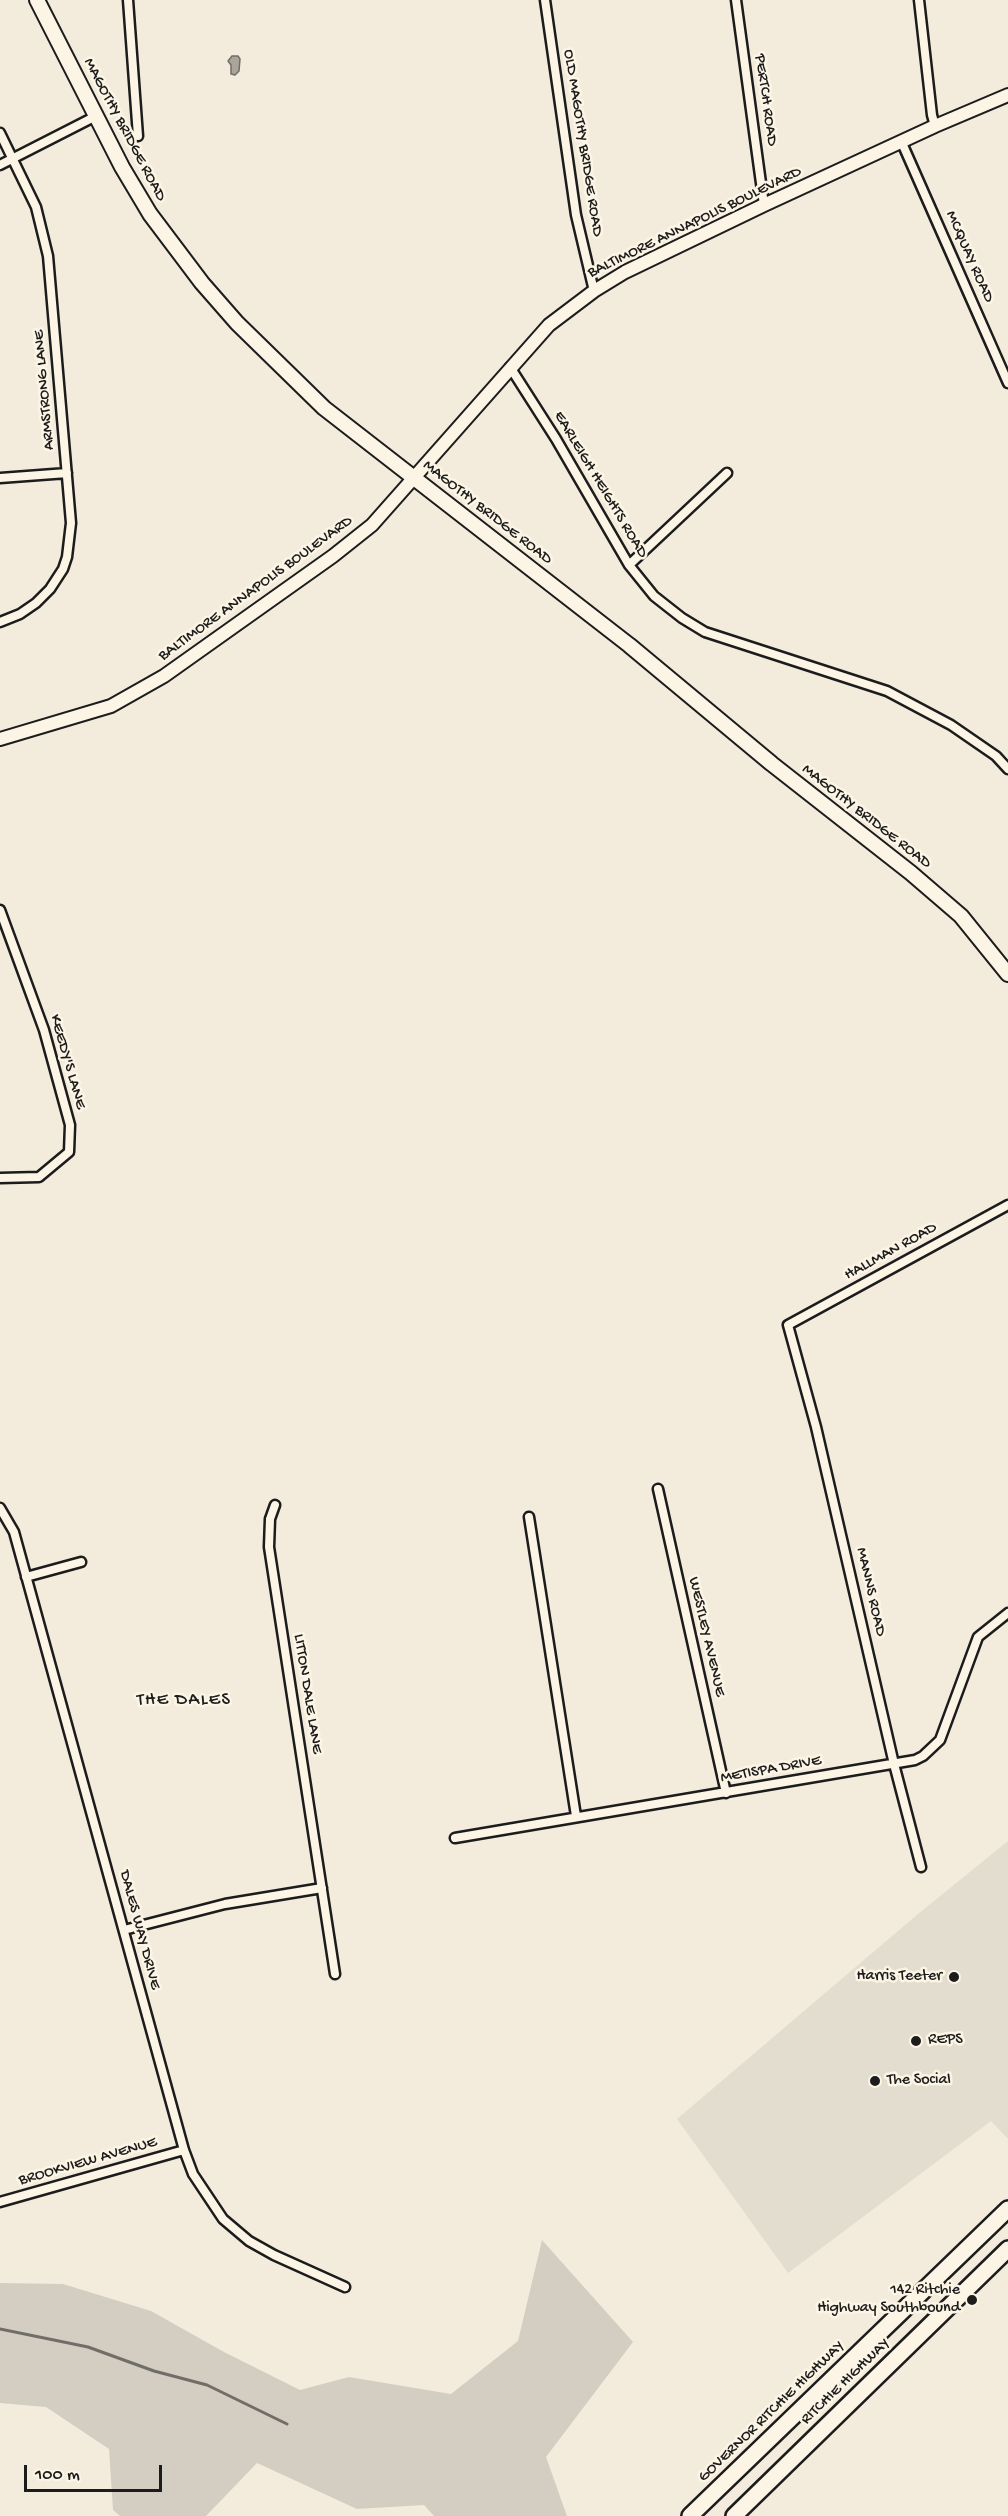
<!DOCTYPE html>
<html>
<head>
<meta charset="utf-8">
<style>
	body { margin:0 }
	#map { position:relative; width:1008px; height:2516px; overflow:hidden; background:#f3ecdd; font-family:"Gochi Hand",sans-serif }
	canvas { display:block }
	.scale { position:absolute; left:24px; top:2465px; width:138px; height:27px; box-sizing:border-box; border:3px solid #1c1c1c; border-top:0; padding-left:8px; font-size:18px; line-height:21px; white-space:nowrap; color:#1c1c1c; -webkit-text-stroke:4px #fcf5e5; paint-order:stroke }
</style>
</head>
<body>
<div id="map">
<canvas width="1008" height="2516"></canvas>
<div class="scale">100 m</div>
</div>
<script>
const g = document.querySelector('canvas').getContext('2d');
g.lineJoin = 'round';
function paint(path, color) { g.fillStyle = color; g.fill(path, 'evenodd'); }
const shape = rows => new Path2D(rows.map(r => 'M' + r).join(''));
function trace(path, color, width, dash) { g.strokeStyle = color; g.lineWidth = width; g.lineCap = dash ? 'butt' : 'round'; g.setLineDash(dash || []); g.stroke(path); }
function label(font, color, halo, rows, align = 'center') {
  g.font = font + ' "Gochi Hand",sans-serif'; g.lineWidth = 5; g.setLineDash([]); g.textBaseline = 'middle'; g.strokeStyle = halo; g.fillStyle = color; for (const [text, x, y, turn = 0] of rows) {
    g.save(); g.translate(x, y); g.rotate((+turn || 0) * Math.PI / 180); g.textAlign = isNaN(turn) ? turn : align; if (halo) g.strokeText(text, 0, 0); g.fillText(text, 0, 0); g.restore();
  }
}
const built = shape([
	[1008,1841,1008,2139,991,2121,788,2273,677,2119,918,1914]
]);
const green = shape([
	[542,2240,633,2342,546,2457,567,2516,434,2516,424,2505,357,2509,257,2463,206,2516,120,2516,113,2510,109,2449,46,2407,0,2403,0,2283,63,2284,151,2311,224,2352,300,2390,349,2377,451,2394,518,2341]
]);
const water = shape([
	[232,56,238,56,240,59,239,71,235,75,231,74,231,65,228,61,232,56]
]);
const stream = shape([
	[0,2329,88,2347,154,2371,207,2385,287,2424]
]);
const street = shape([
	[128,0,138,136],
	[545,0,576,215,594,291],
	[736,0,764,205],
	[919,0,932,115,935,126],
	[0,133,36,207,48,256,71,523,67,557,63,569,50,589,36,603,20,614,0,622],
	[902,143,1008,383],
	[0,165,96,116],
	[510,367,556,439,629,565,654,596,682,618,705,632,887,691,951,725,996,756,1008,769],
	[0,478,67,473],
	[629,565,727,473],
	[0,910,44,1030,70,1125,69,1152,39,1177,0,1178],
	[658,1489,726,1793],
	[275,1505,270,1519,269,1547,335,1974],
	[0,1508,14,1532,184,2150,193,2174,223,2219,249,2241,274,2255,345,2287],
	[529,1517,576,1816],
	[26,1577,81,1562],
	[455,1838,915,1760,923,1756,940,1740,978,1637,1008,1613],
	[921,1867,894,1764,816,1427,788,1325,1008,1205],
	[124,1930,225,1904,322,1888],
	[0,2202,184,2150]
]);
const secondary = shape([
	[0,739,111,706,164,676,333,556,372,525,549,325,594,291,625,272,764,205,935,126,1008,95]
]);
const primary = shape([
	[37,0,122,167,150,214,202,283,237,323,324,408,629,645,772,764,911,873,961,916,1008,974]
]);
const highway = shape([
	[690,2516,1008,2209],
	[734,2516,1008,2249]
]);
const markers = [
	[954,1977,6,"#1c1c1c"],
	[916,2041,6,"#1c1c1c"],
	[875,2081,6,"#1c1c1c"],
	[972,2300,6,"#1c1c1c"]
];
const streetNames = [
	["PERTCH ROAD",765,100,82],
	["MAGOTHY BRIDGE ROAD",124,130,62],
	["OLD MAGOTHY BRIDGE ROAD",582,143,81],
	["BALTIMORE ANNAPOLIS BOULEVARD",695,223,-26],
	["MCQUAY ROAD",969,257,66],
	["ARMSTRONG LANE",45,390,-95],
	["EARLEIGH HEIGHTS ROAD",600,485,59],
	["MAGOTHY BRIDGE ROAD",487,513,38],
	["BALTIMORE ANNAPOLIS BOULEVARD",256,589,-36],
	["MAGOTHY BRIDGE ROAD",866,817,38],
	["KEEDY'S LANE",67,1062,74],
	["HALLMAN ROAD",891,1252,-29],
	["MANNS ROAD",870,1592,77],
	["WESTLEY AVENUE",706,1637,77],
	["LITTON DALE LANE",307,1694,81],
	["METISPA DRIVE",771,1770,-10],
	["DALES WAY DRIVE",139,1930,75],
	["BROOKVIEW AVENUE",88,2162,-16],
	["RITCHIE HIGHWAY",846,2382,-44],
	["GOVERNOR RITCHIE HIGHWAY",772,2412,-44]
];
const poiNames = [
	["Harris Teeter",942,1977],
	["REPS",928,2041,"left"],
	["The Social",887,2081,"left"],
	["142 Ritchie",960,2291],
	["Highway Southbound",960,2309]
];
const neighbourhoodNames = [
	["THE DALES",184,1701]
];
paint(built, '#e3ddcf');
paint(green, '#d3cec1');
paint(water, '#aaa59b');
trace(water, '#716e68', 1.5);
trace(stream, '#716e68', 3);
trace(street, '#1c1c1c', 13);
trace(secondary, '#1c1c1c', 16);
trace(primary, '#1c1c1c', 18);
trace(highway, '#1c1c1c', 20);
trace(street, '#fcf5e5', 8);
trace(secondary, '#fcf5e5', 12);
trace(primary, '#fcf5e5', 14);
trace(highway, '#fcf5e5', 15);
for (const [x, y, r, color] of markers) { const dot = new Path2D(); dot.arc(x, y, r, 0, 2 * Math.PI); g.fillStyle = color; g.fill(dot); trace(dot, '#fcf5e5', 2); }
label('16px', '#1c1c1c', '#fcf5e5', streetNames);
label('16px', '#1c1c1c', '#fcf5e5', poiNames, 'right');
g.letterSpacing = '1.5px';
label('18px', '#1c1c1c', '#fcf5e5', neighbourhoodNames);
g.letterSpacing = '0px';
</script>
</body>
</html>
